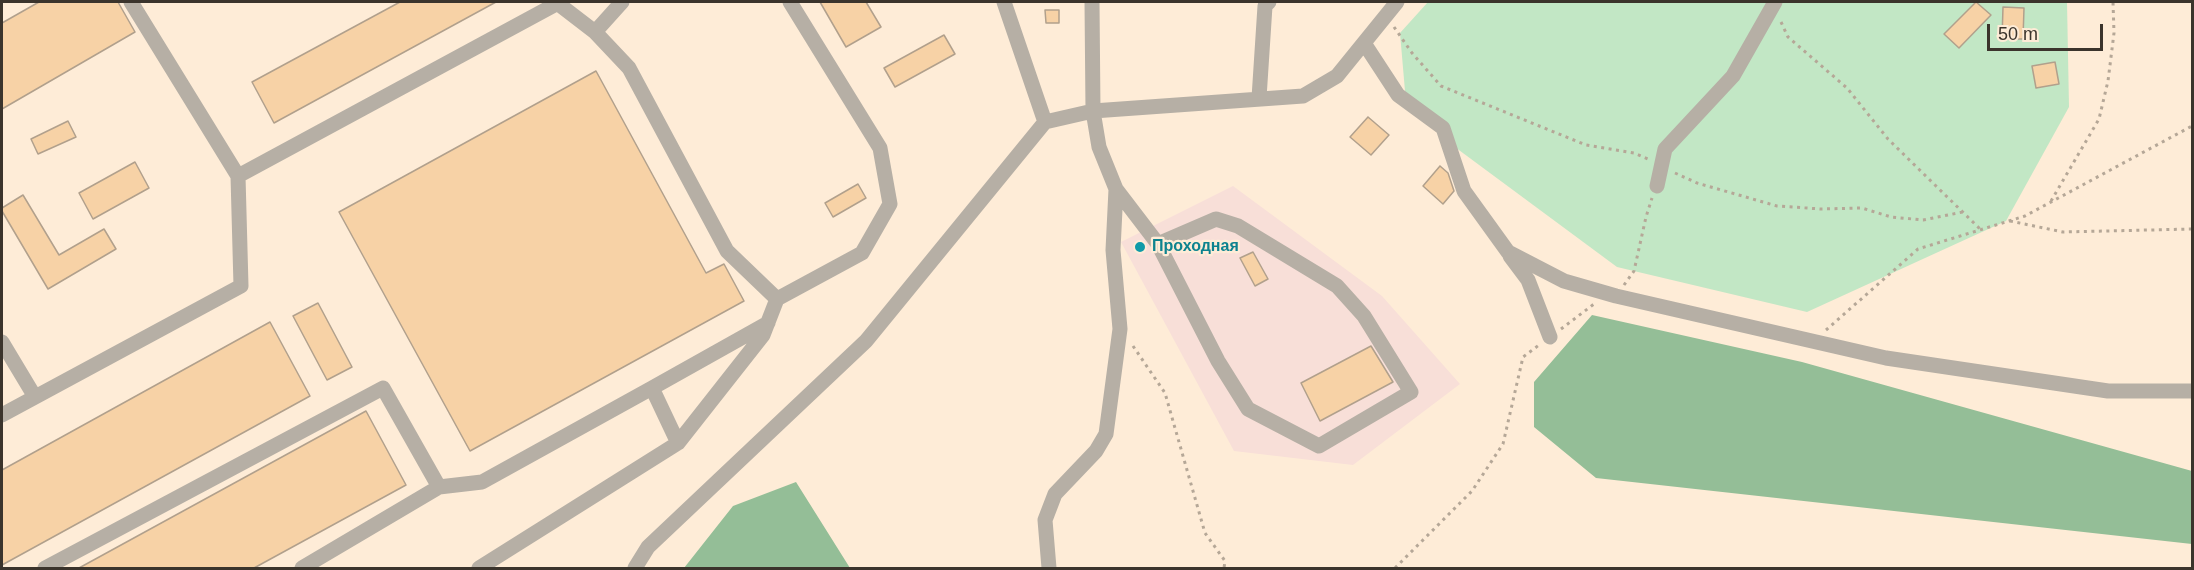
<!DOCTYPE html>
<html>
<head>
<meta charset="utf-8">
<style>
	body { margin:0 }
	#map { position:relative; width:2194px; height:570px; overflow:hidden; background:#feecd7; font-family:Helvetica,sans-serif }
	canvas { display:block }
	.frame { position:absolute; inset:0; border:3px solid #3b342c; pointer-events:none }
	.scale { position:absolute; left:1987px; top:24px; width:116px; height:27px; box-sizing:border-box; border:3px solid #3b342c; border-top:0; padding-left:8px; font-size:18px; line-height:21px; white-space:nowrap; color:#3b342c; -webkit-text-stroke:4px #feecd7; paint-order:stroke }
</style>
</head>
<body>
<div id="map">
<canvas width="2194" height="570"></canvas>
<div class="frame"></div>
<div class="scale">50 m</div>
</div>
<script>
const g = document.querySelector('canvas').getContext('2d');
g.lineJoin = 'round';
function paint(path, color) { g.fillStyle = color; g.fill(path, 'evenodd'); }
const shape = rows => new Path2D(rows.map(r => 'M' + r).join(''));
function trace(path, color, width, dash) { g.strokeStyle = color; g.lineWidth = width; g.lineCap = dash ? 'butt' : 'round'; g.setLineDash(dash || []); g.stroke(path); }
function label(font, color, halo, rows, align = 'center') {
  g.font = font + ' Helvetica,sans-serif'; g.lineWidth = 4.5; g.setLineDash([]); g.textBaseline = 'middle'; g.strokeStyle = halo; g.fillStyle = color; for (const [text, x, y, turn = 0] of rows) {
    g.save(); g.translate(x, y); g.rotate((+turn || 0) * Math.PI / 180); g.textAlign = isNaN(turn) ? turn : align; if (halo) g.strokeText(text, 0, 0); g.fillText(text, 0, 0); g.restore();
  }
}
const industrial = shape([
	[1233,186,1382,296,1460,384,1353,465,1234,451,1121,242]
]);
const green = shape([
	[1428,2,2067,2,2069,107,2006,221,1807,312,1617,267,1444,139,1405,91,1400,33]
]);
const forest = shape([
	[1592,315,1802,362,2192,471,2192,544,1596,478,1534,427,1534,382],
	[796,482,850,568,684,568,733,506]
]);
const building = shape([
	[39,2,118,2,135,32,2,109,2,23,39,2],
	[400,2,496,2,274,123,252,82,400,2],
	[820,2,866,2,881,27,846,47,820,2],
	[1976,2,1991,15,1959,48,1944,34,1976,2],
	[2003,7,2024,8,2023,39,2002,39,2003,7],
	[1045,10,1059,10,1059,23,1046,23,1045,10],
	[944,35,955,54,895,87,884,68,944,35],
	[2055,62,2059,84,2036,88,2032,66,2055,62],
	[596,71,706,273,724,264,744,301,470,451,339,212,596,71],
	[1368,117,1389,135,1371,155,1350,137,1368,117],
	[68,121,76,137,38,154,31,139,68,121],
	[135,162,149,188,93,219,79,193,135,162],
	[1440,166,1448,173,1454,191,1443,204,1423,186,1440,166],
	[858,184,866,198,833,217,825,203,858,184],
	[23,195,59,255,104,229,116,249,48,289,2,211,2,208,23,195],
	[1253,252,1268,279,1255,286,1240,258,1253,252],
	[318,303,352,367,327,380,293,316,318,303],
	[270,322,310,396,2,565,2,470,270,322],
	[1371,346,1393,382,1320,421,1301,383,1371,346],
	[366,411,406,485,254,568,79,568,366,411]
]);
const path = shape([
	[1781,22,1788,37,1847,88,1888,139,1980,229],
	[1394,27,1412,53,1441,86,1586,145,1634,153,1648,159],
	[1675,173,1697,183,1777,206,1821,209,1862,208,1891,217,1923,220,1963,212],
	[2051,201,2099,119,2108,81,2114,33,2113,2],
	[2010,221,2063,232,2192,229],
	[1624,285,1634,271,1646,217,1652,198],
	[1561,329,1594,304],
	[1826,330,1918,249,2025,216,2192,126],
	[1133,346,1165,393,1205,533,1225,561,1224,568],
	[1395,568,1472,491,1503,444,1523,357,1539,345]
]);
const minor = shape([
	[131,2,238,176],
	[556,2,595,32,629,68,727,251,777,299],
	[1004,2,1045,122],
	[1092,2,1093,111,1099,147,1116,189,1158,244,1218,361,1248,409,1319,446,1411,392,1364,316,1337,286,1238,226,1216,219,1158,244],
	[595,32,622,2],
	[1364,43,1398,95,1443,128,1464,191,1508,252,1564,281,1616,296,1886,358,2108,391,2192,391],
	[1259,98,1265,6,1269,2],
	[1657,186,1665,149,1733,76,1775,2],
	[1510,256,1528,280,1550,337],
	[2,342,35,397],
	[652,388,768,323],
	[2,415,241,286,238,176,560,2],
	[45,568,383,388,439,487],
	[302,568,439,487,482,482,652,388,678,443],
	[479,568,678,443,763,335,777,299,862,253,890,204,880,148,790,2],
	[635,568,648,547,866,341,1045,122,1093,111,1303,96,1337,76,1397,2],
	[1049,568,1045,520,1055,494,1096,451,1106,434,1120,329,1113,250,1116,189]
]);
const markers = [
	[1140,247,6,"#0f9aa8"]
];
const cultureNames = [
	["Проходная",1152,247]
];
paint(industrial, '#f8dfd8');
paint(green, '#c2e7c5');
paint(forest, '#94be97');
paint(building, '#f7d2a6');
trace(building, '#b1a08c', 1.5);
trace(path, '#b5a797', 3, [3, 4.5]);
trace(minor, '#b6afa5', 15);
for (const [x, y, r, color] of markers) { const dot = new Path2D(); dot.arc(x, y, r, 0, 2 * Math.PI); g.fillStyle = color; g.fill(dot); trace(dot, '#feecd7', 2); }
label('bold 16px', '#0d838f', '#feecd7', cultureNames, 'left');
</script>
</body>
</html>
